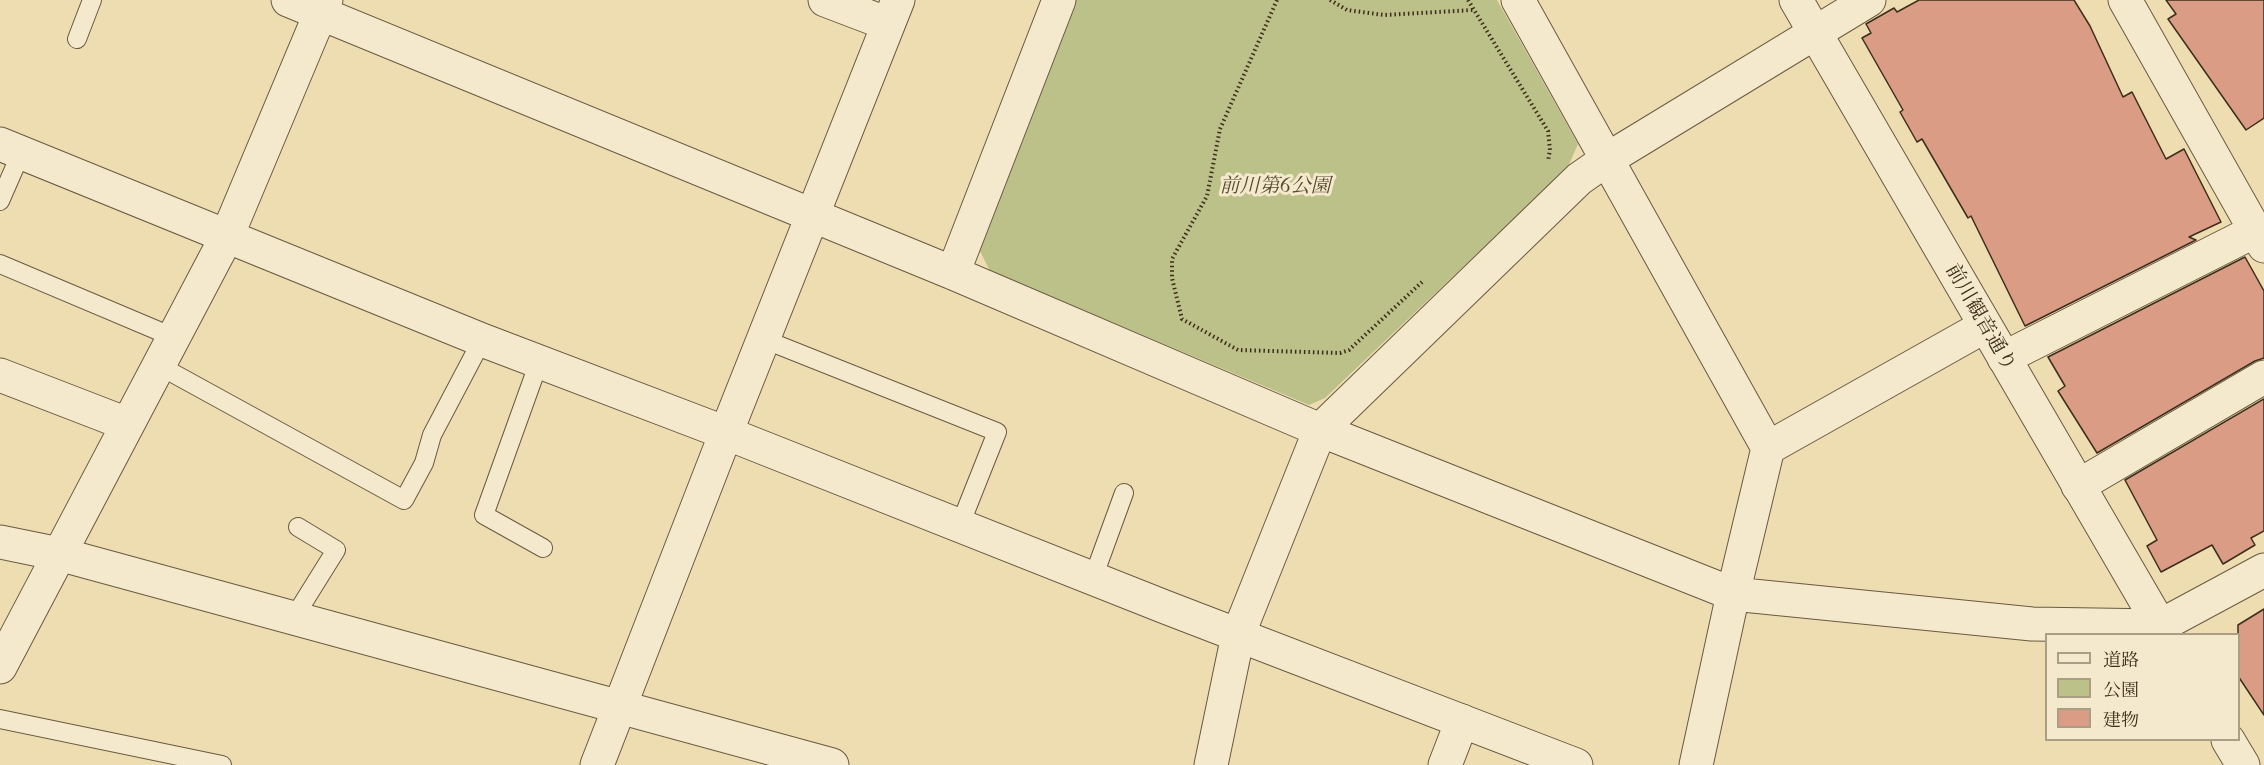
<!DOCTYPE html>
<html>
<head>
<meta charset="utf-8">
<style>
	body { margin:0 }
	#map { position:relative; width:2264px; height:765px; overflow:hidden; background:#eeddb1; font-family:"IM FELL French Canon","Noto Serif JP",serif }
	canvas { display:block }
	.legend { position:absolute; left:2045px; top:633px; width:195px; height:108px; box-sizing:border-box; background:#f4e9cc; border:2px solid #ab9e86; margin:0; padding:8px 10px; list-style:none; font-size:18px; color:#3d2e1c }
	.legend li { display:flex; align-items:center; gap:12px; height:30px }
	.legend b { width:30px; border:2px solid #ab9e86 }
</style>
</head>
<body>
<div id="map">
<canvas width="2264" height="765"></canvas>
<ul class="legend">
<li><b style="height:8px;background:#f4e9cc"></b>道路</li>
<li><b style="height:16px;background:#bcc089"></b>公園</li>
<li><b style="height:16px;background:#da9c85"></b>建物</li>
</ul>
</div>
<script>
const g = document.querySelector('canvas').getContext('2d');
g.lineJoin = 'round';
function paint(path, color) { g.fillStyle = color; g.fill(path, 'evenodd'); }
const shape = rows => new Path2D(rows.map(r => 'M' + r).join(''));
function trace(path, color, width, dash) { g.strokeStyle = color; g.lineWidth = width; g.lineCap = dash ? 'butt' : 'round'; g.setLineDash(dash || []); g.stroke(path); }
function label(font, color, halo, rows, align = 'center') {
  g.font = font + ' "IM FELL French Canon","Noto Serif JP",serif'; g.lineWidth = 6; g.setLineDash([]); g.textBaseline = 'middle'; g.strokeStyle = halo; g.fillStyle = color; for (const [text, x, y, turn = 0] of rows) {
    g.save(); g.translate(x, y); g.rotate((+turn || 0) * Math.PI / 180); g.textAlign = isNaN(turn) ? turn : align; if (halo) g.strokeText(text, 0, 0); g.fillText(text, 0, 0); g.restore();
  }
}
const green = shape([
	[1073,0,1497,0,1578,144,1568,167,1325,398,1309,405,990,271,979,249]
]);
const building = shape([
	[1919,0,2074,0,2090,26,2123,97,2132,92,2166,159,2184,149,2221,222,2189,237,2196,240,2025,326,1971,216,1968,218,1922,139,1917,142,1900,112,1903,110,1862,38,1871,33,1866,24,1894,8,1897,12,1919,0],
	[2166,0,2264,0,2264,118,2246,130,2168,19,2176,14,2166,0],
	[2245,257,2264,291,2264,358,2255,361,2097,453,2058,391,2065,386,2048,357,2245,257],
	[2264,399,2264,531,2251,538,2255,545,2223,564,2212,545,2161,572,2147,546,2157,540,2125,480,2264,399],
	[2264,609,2264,715,2238,676,2238,625,2264,609]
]);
const path = shape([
	[1277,0,1220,129,1207,196,1172,259,1172,278,1182,319,1238,350,1340,353,1349,350,1422,282],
	[1330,0,1347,10,1384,15,1473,10],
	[1468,0,1548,131,1550,150,1548,161]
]);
const service = shape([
	[77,39,92,0],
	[0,201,21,153],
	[0,264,173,337],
	[763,339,997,432,960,525],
	[539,362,484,515,543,548],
	[158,365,404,500,424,463,432,435,482,340],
	[1093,578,1124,493],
	[293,619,336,550,298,527],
	[0,719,222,765]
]);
const minor = shape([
	[288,0,953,273,1320,430,1733,594,2032,624,2160,626,2264,570],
	[825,0,888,24],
	[1518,0,1768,448],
	[2125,0,2264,246],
	[953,273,1059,0],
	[2004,358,2255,231],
	[0,375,127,424],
	[2078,486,2264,377],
	[0,542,59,554,832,765],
	[0,667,227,236,326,0],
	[1211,765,1238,635,1320,430,1579,179,1606,160,1869,0],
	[1445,765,1462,721],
	[1696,765,1733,594,1768,448,1985,326]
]);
const tertiary = shape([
	[1796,0,2165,634],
	[0,144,482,340,726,433,1165,607,1576,765],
	[2228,740,2243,765],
	[597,765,726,433,898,0]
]);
const parkNames = [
	["前川第6公園",1275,187]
];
const streetNames = [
	["前川観音通り",1980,318,60]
];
paint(green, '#bcc089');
paint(building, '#da9c85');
trace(building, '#3d2e1c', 1.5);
trace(service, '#695a41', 20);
trace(minor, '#695a41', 35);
trace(tertiary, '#695a41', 35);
trace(path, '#3d2e1c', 4, [1.5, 3]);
trace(service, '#f4e9cc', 18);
trace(minor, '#f4e9cc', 33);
trace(tertiary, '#f4e9cc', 33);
label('italic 20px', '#564b32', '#f4e9cc', parkNames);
label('20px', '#3d2e1c', '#f4e9cc', streetNames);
</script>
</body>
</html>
